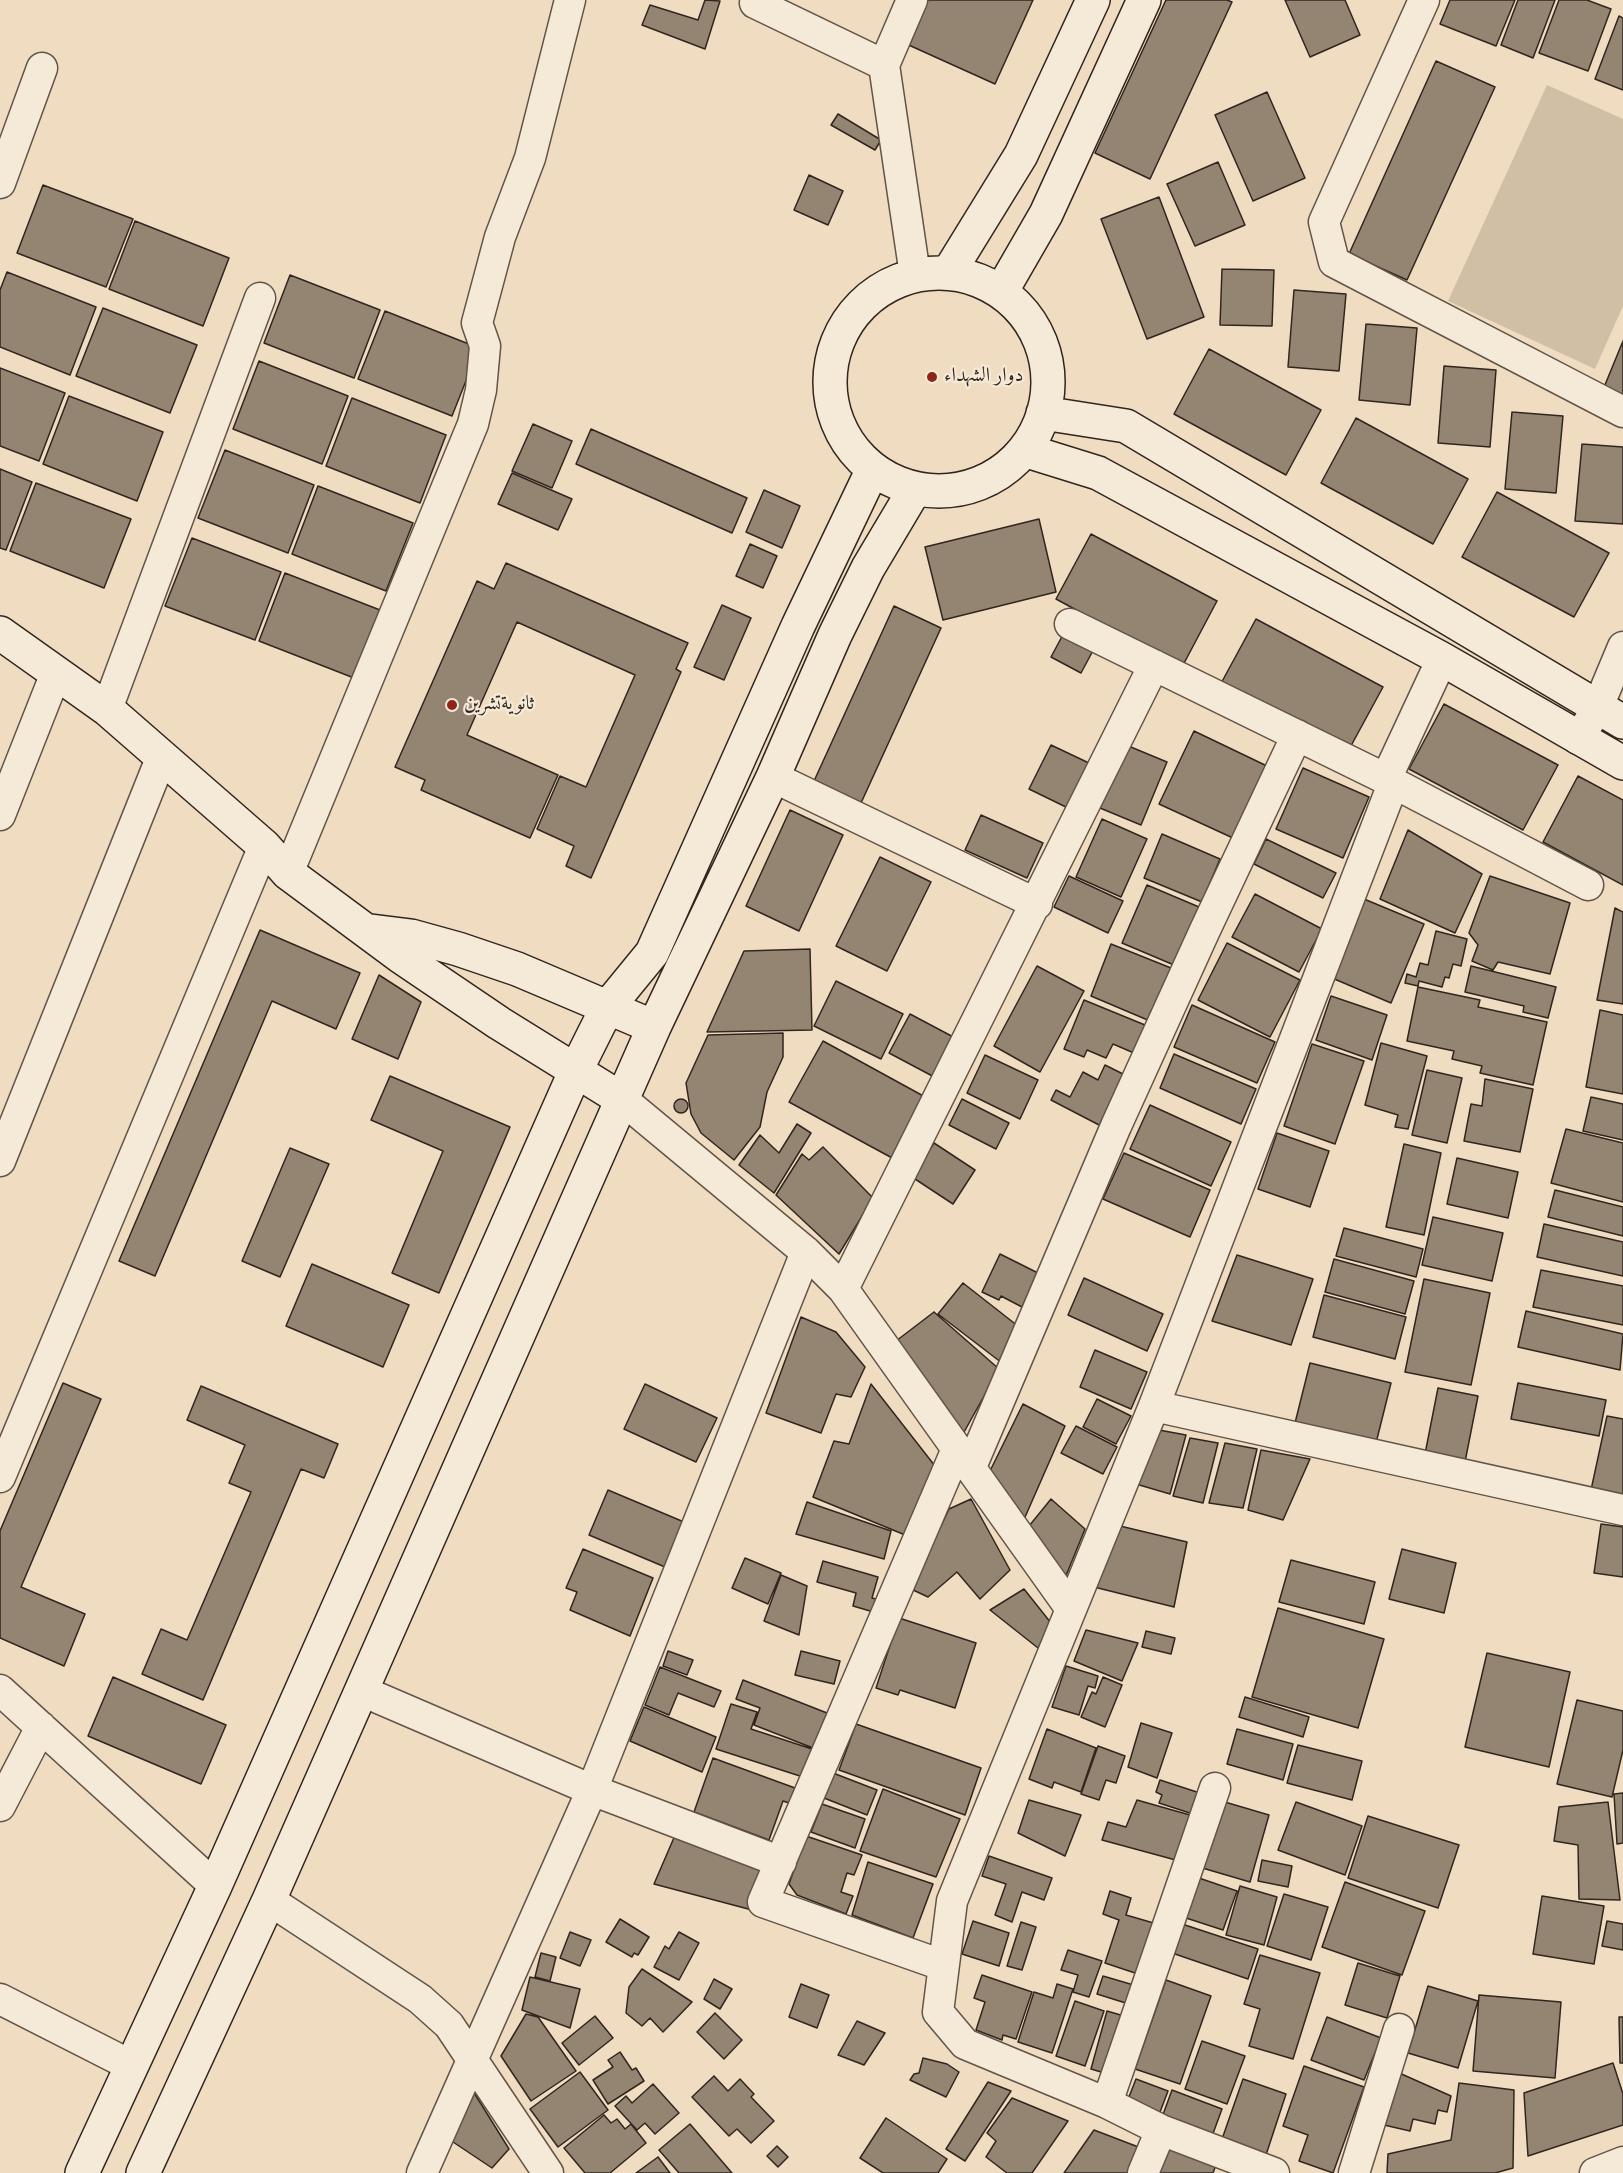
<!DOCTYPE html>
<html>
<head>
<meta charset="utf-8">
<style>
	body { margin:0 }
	canvas { display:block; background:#f0ddc1 }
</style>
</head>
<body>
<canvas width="1623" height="2173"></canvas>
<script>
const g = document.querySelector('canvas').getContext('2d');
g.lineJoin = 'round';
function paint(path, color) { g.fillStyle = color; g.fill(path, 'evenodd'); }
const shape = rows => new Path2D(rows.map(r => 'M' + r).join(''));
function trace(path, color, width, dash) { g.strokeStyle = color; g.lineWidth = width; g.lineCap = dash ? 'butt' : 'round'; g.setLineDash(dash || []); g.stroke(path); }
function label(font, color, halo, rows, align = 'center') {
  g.font = font + ' "IM FELL Double Pica",Amiri,serif'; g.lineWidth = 4.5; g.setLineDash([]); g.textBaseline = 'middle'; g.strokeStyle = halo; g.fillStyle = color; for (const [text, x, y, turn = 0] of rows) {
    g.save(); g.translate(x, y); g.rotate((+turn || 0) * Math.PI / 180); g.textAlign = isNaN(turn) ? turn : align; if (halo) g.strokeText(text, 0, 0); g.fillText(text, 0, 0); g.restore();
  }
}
const green = shape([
	[1547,85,1623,119,1623,306,1595,369,1448,301]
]);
const building = shape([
	[705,0,720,1,705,49,642,25,650,5,698,20,705,0],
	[921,0,1033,0,995,84,902,42,921,0],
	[1166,0,1227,0,1232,2,1150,179,1095,153,1166,0],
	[1285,0,1345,0,1360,35,1310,57,1285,0],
	[1450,0,1515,0,1496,46,1440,24,1450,0],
	[1518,0,1555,0,1533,58,1501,45,1518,0],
	[1559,0,1587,0,1611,9,1588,71,1539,53,1559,0],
	[1619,16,1623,18,1623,90,1595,79,1619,16],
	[1436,61,1495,87,1407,280,1349,254,1436,61],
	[1267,92,1305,178,1253,201,1215,115,1267,92],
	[838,114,881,140,875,150,831,125,838,114],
	[1218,162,1245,225,1195,246,1167,184,1218,162],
	[809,175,843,191,828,225,794,210,809,175],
	[43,185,133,219,106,287,17,253,43,185],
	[1159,197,1204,317,1147,339,1101,219,1159,197],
	[135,221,229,258,203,326,109,289,135,221],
	[1222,269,1274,270,1272,326,1220,325,1222,269],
	[7,272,96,307,70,375,0,347,0,290,7,272],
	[290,275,380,310,354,378,264,343,290,275],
	[1294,290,1346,294,1339,371,1288,367,1294,290],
	[103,308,197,345,170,413,76,376,103,308],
	[385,311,479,348,452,416,358,379,385,311],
	[1366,324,1417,328,1410,405,1359,400,1366,324],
	[1623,341,1623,406,1600,397,1623,341],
	[1209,349,1321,410,1286,475,1174,414,1209,349],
	[259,361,348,396,322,464,233,429,259,361],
	[1444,366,1496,370,1490,447,1438,443,1444,366],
	[0,368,65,393,39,461,0,446,0,368],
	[69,396,163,432,137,501,43,464,69,396],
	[352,398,446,435,420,503,326,466,352,398],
	[1512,412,1563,416,1556,493,1505,489,1512,412],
	[1356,418,1468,479,1433,544,1321,483,1356,418],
	[533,424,572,441,552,488,512,471,533,424],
	[591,429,747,498,732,533,576,464,591,429],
	[1582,444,1623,447,1623,524,1575,521,1582,444],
	[225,450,314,485,288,553,198,518,225,450],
	[0,469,32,482,6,550,0,548,0,469],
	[512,473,572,499,558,530,498,504,512,473],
	[36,483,131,519,104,588,10,551,36,483],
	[318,486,413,523,386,591,292,554,318,486],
	[764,490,800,506,782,548,746,532,764,490],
	[1497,492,1609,553,1574,617,1462,557,1497,492],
	[1039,519,1056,592,943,620,925,547,1039,519],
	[1091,534,1217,601,1182,667,1056,599,1091,534],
	[192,538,281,572,255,640,165,606,192,538],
	[750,544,777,556,763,588,736,576,750,544],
	[506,563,688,643,676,669,681,672,591,878,566,866,574,846,537,829,560,776,586,787,635,675,517,622,467,735,558,775,530,838,421,790,425,780,395,767,477,581,494,589,506,563],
	[285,573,380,610,354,678,259,641,285,573],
	[722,605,751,618,724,680,694,667,722,605],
	[894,606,941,628,861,803,814,781,894,606],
	[1256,619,1383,687,1346,755,1219,687,1256,619],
	[1066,629,1096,645,1081,673,1051,657,1066,629],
	[1444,704,1558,765,1523,830,1409,769,1444,704],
	[1194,731,1267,766,1233,838,1159,804,1194,731],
	[1051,745,1091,764,1070,809,1029,789,1051,745],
	[1126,745,1167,762,1141,825,1100,808,1126,745],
	[1303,768,1369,797,1343,858,1276,829,1303,768],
	[1578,776,1623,800,1623,885,1543,842,1578,776],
	[790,810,843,835,799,931,746,906,790,810],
	[981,815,1043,843,1027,878,965,850,981,815],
	[1102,819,1147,839,1121,897,1076,877,1102,819],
	[1408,830,1482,874,1455,933,1380,899,1408,830],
	[1162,834,1220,859,1202,902,1144,878,1162,834],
	[1266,839,1336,873,1323,898,1254,864,1266,839],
	[880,857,931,882,887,971,836,946,880,857],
	[1069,876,1123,901,1108,933,1054,907,1069,876],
	[1490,876,1570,903,1550,974,1498,962,1493,970,1472,961,1478,945,1469,933,1490,876],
	[1147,885,1199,907,1174,965,1122,943,1147,885],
	[1255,894,1322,929,1299,972,1232,937,1255,894],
	[1364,899,1424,924,1391,1003,1332,978,1364,899],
	[1615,908,1623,912,1623,1004,1597,1000,1615,908],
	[260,930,360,973,336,1029,272,1001,155,1276,119,1261,260,930],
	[1436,931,1467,939,1461,966,1453,964,1449,978,1445,977,1442,987,1419,981,1418,986,1405,983,1407,974,1416,977,1420,963,1428,965,1436,931],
	[1227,943,1300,980,1270,1037,1198,1000,1227,943],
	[1111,944,1171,968,1150,1021,1091,996,1111,944],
	[810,949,812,1030,707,1032,744,951,810,949],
	[1037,966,1084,991,1040,1072,994,1046,1037,966],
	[1471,966,1556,987,1548,1018,1523,1012,1524,1006,1465,992,1471,966],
	[379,975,421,1002,398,1059,352,1039,379,975],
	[836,981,903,1014,881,1059,814,1026,836,981],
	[1418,987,1480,1000,1478,1007,1547,1022,1533,1085,1480,1073,1482,1066,1452,1059,1454,1051,1407,1041,1418,987],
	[1331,996,1387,1015,1372,1060,1316,1040,1331,996],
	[1084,1000,1145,1025,1134,1053,1113,1044,1106,1058,1087,1050,1084,1057,1064,1049,1084,1000],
	[1192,1005,1275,1042,1257,1083,1174,1047,1192,1005],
	[1600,1010,1623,1015,1623,1094,1586,1087,1600,1010],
	[910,1014,959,1040,938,1079,889,1053,910,1014],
	[783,1033,783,1057,767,1092,760,1127,734,1160,701,1133,691,1114,686,1083,708,1035,783,1033],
	[823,1041,927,1098,894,1159,789,1102,823,1041],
	[1381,1043,1427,1056,1408,1129,1395,1127,1398,1115,1365,1105,1381,1043],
	[1312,1044,1364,1061,1335,1144,1284,1126,1312,1044],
	[1174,1054,1256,1089,1241,1124,1160,1088,1174,1054],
	[985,1055,1038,1080,1020,1119,967,1093,985,1055],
	[1105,1065,1127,1076,1101,1126,1051,1100,1056,1090,1070,1097,1083,1072,1098,1080,1105,1065],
	[1427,1070,1462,1078,1447,1143,1412,1135,1427,1070],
	[390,1076,510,1127,439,1293,392,1273,443,1151,371,1120,390,1076],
	[1485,1079,1533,1089,1520,1152,1464,1141,1471,1104,1482,1106,1485,1079],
	[1591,1097,1623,1104,1623,1140,1583,1131,1591,1097],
	'674 1106a7 7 0 1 1 14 0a7 7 0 1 1-14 0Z',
	[962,1099,1009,1123,996,1149,949,1125,962,1099],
	[1150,1105,1231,1142,1211,1186,1130,1149,1150,1105],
	[797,1124,811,1133,774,1193,739,1165,760,1135,779,1153,797,1124],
	[1566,1129,1623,1143,1623,1202,1551,1183,1566,1129],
	[1277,1133,1329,1151,1310,1207,1258,1189,1277,1133],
	[934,1143,975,1170,953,1204,912,1177,934,1143],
	[1404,1144,1441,1153,1424,1235,1386,1227,1404,1144],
	[823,1147,873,1198,839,1254,776,1195,802,1154,809,1160,823,1147],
	[290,1148,329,1164,280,1277,242,1261,290,1148],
	[1124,1153,1210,1190,1190,1237,1103,1199,1124,1153],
	[1457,1158,1518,1172,1508,1218,1447,1204,1457,1158],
	[1555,1190,1623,1207,1623,1236,1548,1217,1555,1190],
	[1433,1217,1503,1233,1492,1281,1422,1265,1433,1217],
	[1544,1224,1623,1242,1623,1276,1537,1257,1544,1224],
	[1344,1228,1423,1249,1416,1277,1336,1256,1344,1228],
	[1000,1254,1038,1273,1022,1307,1001,1296,999,1300,982,1292,1000,1254],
	[1237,1255,1313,1279,1291,1345,1212,1321,1237,1255],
	[1334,1259,1414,1281,1405,1314,1325,1292,1334,1259],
	[312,1264,409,1305,383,1367,286,1326,312,1264],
	[1541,1270,1623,1286,1623,1325,1533,1307,1541,1270],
	[1084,1278,1163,1314,1147,1351,1068,1315,1084,1278],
	[1424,1279,1490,1293,1471,1385,1405,1372,1424,1279],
	[963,1283,1023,1330,1002,1363,938,1314,963,1283],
	[1324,1295,1406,1317,1395,1359,1313,1337,1324,1295],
	[1526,1311,1623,1334,1620,1370,1518,1347,1526,1311],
	[934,1312,999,1369,963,1434,896,1341,934,1312],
	[801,1317,836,1332,865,1367,851,1397,836,1394,821,1433,766,1413,801,1317],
	[1095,1350,1147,1372,1131,1409,1080,1387,1095,1350],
	[1310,1363,1391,1383,1376,1443,1295,1423,1310,1363],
	[63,1383,101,1399,21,1587,85,1614,64,1666,0,1638,0,1531,63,1383],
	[1518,1383,1606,1400,1599,1436,1511,1419,1518,1383],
	[645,1384,717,1418,696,1462,624,1429,645,1384],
	[871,1384,935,1466,910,1537,813,1497,834,1441,849,1444,871,1384],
	[201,1386,338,1444,324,1478,301,1469,203,1700,142,1674,161,1629,187,1640,251,1492,229,1483,245,1445,187,1420,201,1386],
	[1438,1388,1478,1396,1464,1467,1424,1459,1438,1388],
	[1097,1399,1131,1416,1116,1444,1083,1427,1097,1399],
	[1023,1404,1065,1426,1022,1524,988,1475,1023,1404],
	[1607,1416,1623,1419,1623,1496,1591,1490,1607,1416],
	[1076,1426,1117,1447,1103,1474,1061,1453,1076,1426],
	[1159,1430,1186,1435,1170,1494,1136,1484,1159,1430],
	[1190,1438,1218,1443,1203,1503,1173,1496,1190,1438],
	[1225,1443,1257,1449,1243,1508,1209,1503,1225,1443],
	[1261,1450,1310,1459,1283,1520,1248,1510,1261,1450],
	[608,1490,684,1522,665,1567,589,1535,608,1490],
	[971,1499,1010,1570,980,1599,957,1572,928,1597,911,1589,949,1509,971,1499],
	[1051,1499,1085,1529,1063,1583,1025,1531,1051,1499],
	[807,1502,891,1531,884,1559,796,1534,807,1502],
	[1601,1524,1623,1527,1623,1577,1594,1573,1601,1524],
	[1120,1526,1187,1542,1174,1607,1090,1586,1120,1526],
	[583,1549,653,1578,630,1636,570,1610,577,1592,566,1588,583,1549],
	[1402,1549,1456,1563,1444,1613,1389,1599,1402,1549],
	[745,1558,781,1573,768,1604,732,1588,745,1558],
	[1291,1560,1375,1582,1364,1624,1279,1602,1291,1560],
	[823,1561,878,1577,872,1598,880,1600,877,1613,853,1606,856,1593,817,1582,823,1561],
	[781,1575,807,1586,799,1635,764,1621,781,1575],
	[1024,1589,1051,1623,1038,1648,990,1610,1024,1589],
	[1278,1608,1384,1639,1358,1728,1252,1697,1278,1608],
	[899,1618,976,1643,955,1708,900,1690,898,1695,876,1688,899,1618],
	[1086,1630,1138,1643,1122,1681,1074,1661,1086,1630],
	[1146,1631,1175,1638,1171,1654,1142,1647,1146,1631],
	[668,1651,693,1660,687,1675,663,1666,668,1651],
	[801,1651,840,1661,834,1684,795,1675,801,1651],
	[1487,1653,1570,1672,1549,1767,1465,1747,1487,1653],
	[1066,1666,1098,1676,1095,1688,1088,1686,1079,1715,1052,1707,1066,1666],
	[660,1667,721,1691,714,1707,678,1693,669,1715,645,1705,660,1667],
	[113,1677,226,1725,201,1784,88,1736,113,1677],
	[1103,1677,1122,1685,1105,1727,1081,1717,1092,1692,1096,1694,1103,1677],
	[743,1680,827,1713,813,1748,754,1725,760,1708,736,1699,743,1680],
	[1245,1697,1309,1717,1303,1737,1239,1717,1245,1697],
	[1577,1700,1623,1711,1623,1750,1612,1797,1557,1784,1577,1700],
	[731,1704,757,1712,751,1729,812,1749,803,1777,716,1749,731,1704],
	[644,1707,716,1737,702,1772,630,1741,644,1707],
	[1141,1723,1172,1733,1157,1778,1128,1767,1141,1723],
	[856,1724,981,1768,965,1815,839,1770,856,1724],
	[1047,1729,1096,1748,1081,1792,1054,1782,1052,1788,1029,1779,1047,1729],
	[1237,1729,1293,1744,1283,1780,1227,1764,1237,1729],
	[1298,1745,1362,1761,1352,1800,1287,1783,1298,1745],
	[1098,1746,1125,1756,1116,1783,1106,1780,1099,1800,1081,1794,1098,1746],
	[713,1758,795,1788,789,1803,783,1801,769,1840,694,1812,713,1758],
	[833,1773,877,1790,867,1815,824,1798,833,1773],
	[1160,1780,1203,1794,1196,1815,1159,1803,1162,1795,1156,1792,1160,1780],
	[883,1789,960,1819,936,1877,860,1851,883,1789],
	[1623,1793,1623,1843,1617,1844,1614,1794,1623,1793],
	[1029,1800,1081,1815,1065,1856,1018,1833,1029,1800],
	[1137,1800,1197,1817,1183,1862,1102,1840,1108,1822,1126,1827,1137,1800],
	[1218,1800,1269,1815,1250,1882,1199,1867,1218,1800],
	[1296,1802,1362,1826,1345,1875,1278,1850,1296,1802],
	[1608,1802,1620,1900,1579,1899,1578,1845,1554,1841,1559,1807,1608,1802],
	[822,1804,865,1819,855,1848,811,1832,822,1804],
	[1368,1816,1459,1845,1438,1908,1348,1878,1368,1816],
	[676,1833,768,1869,752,1910,654,1884,676,1833],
	[806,1836,862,1855,854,1875,847,1873,841,1892,853,1896,846,1914,797,1895,789,1884,806,1836],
	[989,1856,1052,1878,1044,1900,1022,1892,1012,1922,995,1915,1006,1884,982,1876,989,1856],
	[1262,1860,1292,1866,1288,1887,1258,1881,1262,1860],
	[868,1862,933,1884,913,1938,852,1915,868,1862],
	[1196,1877,1237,1891,1223,1930,1183,1917,1196,1877],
	[1345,1882,1425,1911,1402,1975,1322,1947,1345,1882],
	[1240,1886,1277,1897,1264,1945,1226,1935,1240,1886],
	[1110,1891,1131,1898,1126,1915,1157,1924,1141,1975,1105,1963,1119,1920,1103,1914,1110,1891],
	[1284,1894,1328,1907,1311,1960,1267,1946,1284,1894],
	[1542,1896,1604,1906,1594,1964,1533,1954,1542,1896],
	[620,1919,649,1937,638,1955,634,1953,632,1957,606,1942,620,1919],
	[973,1921,1009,1933,999,1966,962,1954,973,1921],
	[1607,1921,1623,1924,1623,1950,1602,1946,1607,1921],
	[1021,1922,1036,1927,1022,1970,1007,1966,1021,1922],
	[1182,1924,1258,1949,1248,1979,1172,1953,1182,1924],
	[570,1932,591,1940,580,1966,560,1958,570,1932],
	[679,1932,699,1943,679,1980,654,1967,665,1946,669,1949,679,1932],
	[1068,1950,1102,1961,1089,1997,1073,1992,1078,1975,1061,1970,1068,1950],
	[541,1953,556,1957,550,1981,535,1977,541,1953],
	[1260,1955,1320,1973,1293,2059,1249,2046,1260,2009,1244,2004,1260,1955],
	[1358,1963,1400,1976,1387,2018,1345,2005,1358,1963],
	[642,1969,692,2002,663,2032,650,2018,642,2026,626,2013,629,1987,642,1969],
	[982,1975,1032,1992,1016,2039,1003,2035,1002,2040,976,2030,985,2002,974,1998,982,1975],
	[1103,1976,1137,1986,1132,2005,1097,1994,1103,1976],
	[530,1977,580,1989,570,2028,522,2010,530,1977],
	[714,1979,732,1989,720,2009,704,1999,714,1979],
	[1166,1980,1211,1996,1180,2084,1135,2069,1166,1980],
	[801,1984,829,1995,817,2028,789,2017,801,1984],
	[1057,1984,1073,1989,1052,2053,1018,2042,1034,1992,1053,1998,1057,1984],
	[1428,1986,1478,2001,1458,2068,1408,2053,1428,1986],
	[1479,1995,1561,2002,1555,2078,1473,2071,1479,1995],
	[1075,2001,1104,2011,1085,2066,1056,2056,1075,2001],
	[1107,2011,1124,2016,1108,2074,1091,2069,1107,2011],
	[715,2013,742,2040,724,2059,697,2032,715,2013],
	[526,2014,538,2017,576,2071,531,2101,501,2056,526,2014],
	[595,2016,613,2038,579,2065,562,2043,595,2016],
	[1327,2017,1381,2038,1364,2080,1311,2060,1327,2017],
	[1619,2017,1623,2017,1623,2063,1620,2063,1619,2017],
	[857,2021,885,2033,864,2065,838,2055,857,2021],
	[1202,2041,1245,2056,1227,2104,1185,2089,1202,2041],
	[620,2052,632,2070,636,2068,644,2081,608,2104,593,2080,613,2067,608,2060,620,2052],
	[923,2058,947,2064,959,2072,946,2097,910,2080,914,2074,919,2073,923,2058],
	[1613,2063,1623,2094,1623,2125,1528,2156,1524,2093,1613,2063],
	[1304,2066,1364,2087,1333,2173,1299,2161,1308,2135,1283,2126,1304,2066],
	[580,2072,608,2110,558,2147,530,2109,580,2072],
	[1397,2072,1451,2096,1447,2112,1438,2110,1435,2124,1413,2119,1410,2131,1384,2125,1397,2072],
	[714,2076,728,2091,740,2079,754,2094,751,2097,774,2121,751,2143,737,2129,729,2136,692,2097,714,2076],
	[1136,2079,1168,2091,1157,2120,1125,2107,1136,2079],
	[1243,2079,1286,2094,1265,2158,1221,2142,1243,2079],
	[988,2082,1011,2091,965,2161,946,2149,988,2082],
	[468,2083,509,2149,492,2168,444,2136,468,2083],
	[1459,2083,1514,2090,1513,2168,1495,2173,1387,2173,1388,2154,1451,2140,1459,2083],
	[653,2084,679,2113,655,2134,645,2123,637,2130,615,2106,626,2096,632,2103,653,2084],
	[1172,2090,1222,2109,1211,2139,1161,2120,1172,2090],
	[1012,2098,1068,2121,1032,2173,1007,2173,986,2157,996,2141,987,2133,1012,2098],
	[604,2115,611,2123,617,2119,625,2129,631,2124,646,2143,610,2173,585,2173,564,2148,604,2115],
	[886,2118,947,2159,938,2173,883,2173,860,2158,886,2118],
	[690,2124,732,2173,679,2173,659,2150,690,2124],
	[1094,2130,1141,2148,1135,2173,1064,2173,1094,2130],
	[1166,2143,1217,2162,1213,2173,1155,2173,1166,2143],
	[777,2146,788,2157,778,2167,767,2156,777,2146],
	[658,2157,670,2173,636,2173,658,2157]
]);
const street = shape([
	[756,0,755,3,884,65,915,275],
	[1424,0,1324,222,1334,262,1623,412],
	[884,65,912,0],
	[0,183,42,68],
	[1070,624,1386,779,1588,885],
	[107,709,260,298],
	[1578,739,1597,709,1623,647],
	[773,777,1037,904],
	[1386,779,1442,659],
	[0,815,56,673],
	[288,873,473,424,481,390,485,346,477,323,500,237,530,158,570,0],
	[623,1100,806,1252,843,1289,1071,1609],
	[0,1161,162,756],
	[843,1289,1154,665],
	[1154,1406,1623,1510],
	[971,1467,1116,1126,1205,930,1297,735],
	[0,1477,264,846],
	[0,1690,215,1886],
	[362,1691,592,1790,781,1862],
	[0,1806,41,1727],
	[269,1900,420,1999,449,2025,548,2173],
	[942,1965,763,1902,957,1449],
	[0,1999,132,2066],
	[1107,2103,1215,1788],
	[422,2173,592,1790,806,1252],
	[1143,2173,1161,2130],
	[1274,2173,1161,2130,1107,2103,965,2044,938,2012,952,1901,1154,1406,1393,784],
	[1354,2173,1399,2029],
	[1595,2173,1623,2162]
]);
const secondary = shape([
	[949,272,1021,155,1093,0],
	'830 382a109 109 0 1 1 218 0a109 109 0 1 1-218 0Z',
	[1001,292,1046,214,1144,0],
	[1043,413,1126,426,1623,722],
	[1024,450,1098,473,1442,659,1623,763],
	[0,633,107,709,264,846,288,873,400,956,499,1023,623,1100],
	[371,931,411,936,458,949,517,969,654,1027],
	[82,2173,215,1886,576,1070,607,1008,652,953,798,626,872,471],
	[143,2173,269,1900,654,1027,773,777,835,635,868,568,915,489]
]);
const markers = [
	[932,377,6,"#8f2418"],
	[452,705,6,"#8f2418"]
];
const poiNames = [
	["دوار الشهداء",944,377],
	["ثانويةتشرين",464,705]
];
paint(green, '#d0bea5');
paint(building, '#948573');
trace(building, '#31261f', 1.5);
trace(street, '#615448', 33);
trace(secondary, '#31261f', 36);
trace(street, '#f5e9d7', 30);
trace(secondary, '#f5e9d7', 33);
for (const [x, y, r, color] of markers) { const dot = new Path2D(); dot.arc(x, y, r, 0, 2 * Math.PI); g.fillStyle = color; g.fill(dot); trace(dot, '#f5e9d7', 2); }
label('20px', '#31261f', '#f5e9d7', poiNames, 'left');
</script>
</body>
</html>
